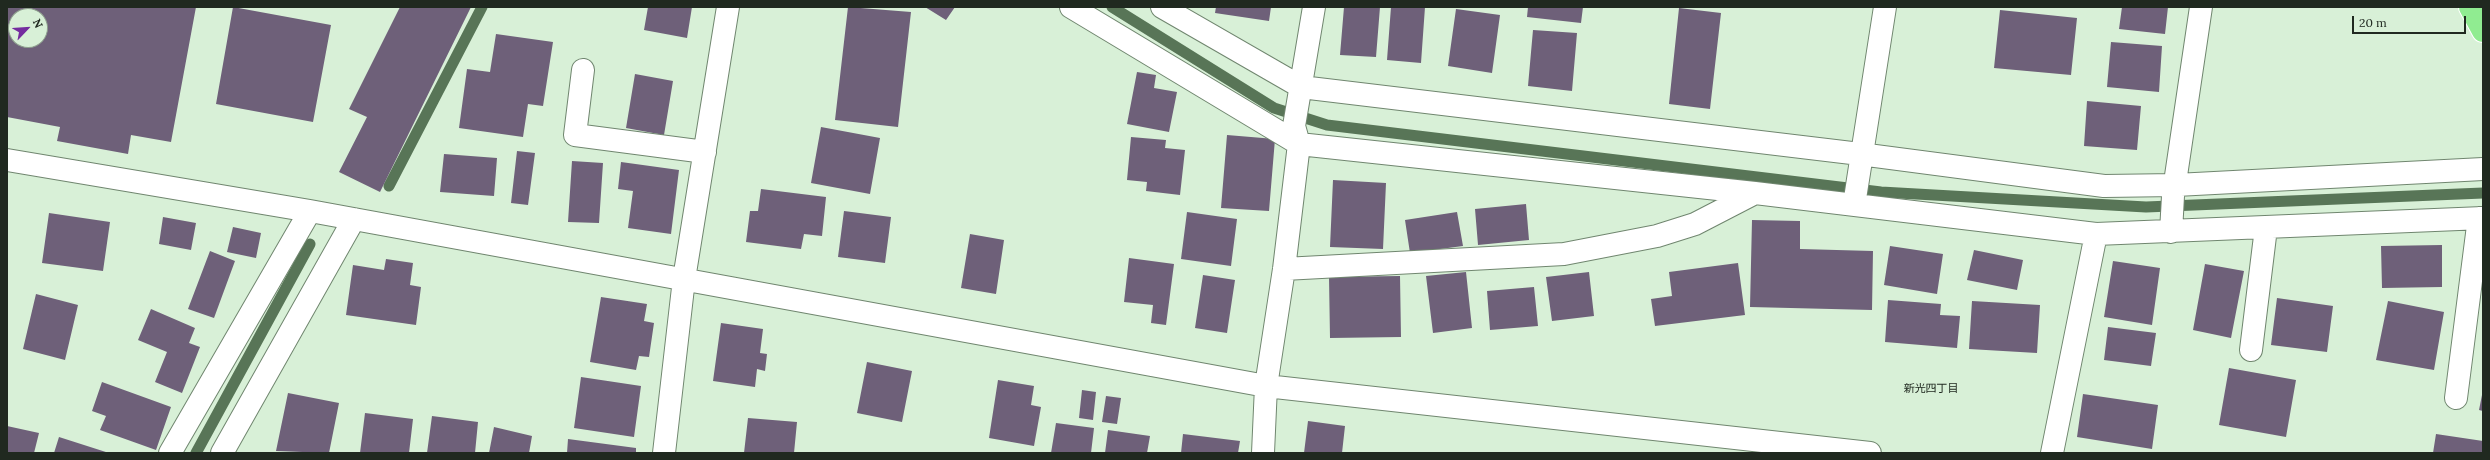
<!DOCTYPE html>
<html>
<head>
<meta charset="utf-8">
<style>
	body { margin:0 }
	#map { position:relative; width:2490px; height:460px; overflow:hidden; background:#d8f0d7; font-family:Lora,serif }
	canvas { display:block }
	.frame { position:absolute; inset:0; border:8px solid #202920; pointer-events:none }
	.north { position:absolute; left:8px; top:8px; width:40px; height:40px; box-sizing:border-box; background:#d8f0d7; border:1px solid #8ea08e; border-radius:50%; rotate:65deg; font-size:11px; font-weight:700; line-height:16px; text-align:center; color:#202920 }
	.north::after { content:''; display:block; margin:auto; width:14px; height:18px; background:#742c9f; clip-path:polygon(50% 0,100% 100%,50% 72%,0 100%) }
	.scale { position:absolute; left:2352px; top:16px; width:114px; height:18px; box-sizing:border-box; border:2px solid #202920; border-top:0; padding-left:5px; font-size:12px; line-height:14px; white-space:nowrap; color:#202920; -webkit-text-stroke:3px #d8f0d7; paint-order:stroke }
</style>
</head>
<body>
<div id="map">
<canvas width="2490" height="460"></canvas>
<div class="frame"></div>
<div class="north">N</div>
<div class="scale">20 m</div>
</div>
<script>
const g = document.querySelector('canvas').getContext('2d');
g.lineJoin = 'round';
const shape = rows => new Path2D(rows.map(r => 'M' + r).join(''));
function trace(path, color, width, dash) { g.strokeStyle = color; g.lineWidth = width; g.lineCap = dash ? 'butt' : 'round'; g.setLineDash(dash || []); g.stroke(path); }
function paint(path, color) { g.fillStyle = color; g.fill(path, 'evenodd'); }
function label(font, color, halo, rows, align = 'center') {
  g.font = font + ' Lora,"Noto Sans JP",serif'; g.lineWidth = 4; g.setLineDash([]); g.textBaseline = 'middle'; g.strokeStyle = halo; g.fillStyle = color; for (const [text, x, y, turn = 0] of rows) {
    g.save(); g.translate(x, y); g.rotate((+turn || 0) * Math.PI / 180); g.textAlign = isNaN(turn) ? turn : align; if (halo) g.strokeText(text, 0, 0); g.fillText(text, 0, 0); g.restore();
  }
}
const stream = shape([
	[1112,7,1274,108,1327,125,1881,192,2146,207,2483,193],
	[389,186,482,7],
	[196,453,310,244]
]);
const building = shape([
	[7,7,196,7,171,142,131,135,128,154,57,141,60,127,7,117],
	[16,16,40,16,40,40,16,40],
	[233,7,331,25,313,122,216,104],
	[400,7,471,7,380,192,339,172,367,117,349,109],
	[648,7,692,7,687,38,644,30],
	[848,7,911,12,898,127,835,120],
	[925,7,955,7,946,20],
	[1216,7,1271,7,1269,21,1215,13],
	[1344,7,1380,7,1376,57,1340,55],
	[1391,7,1425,7,1421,63,1387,60],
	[1528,7,1583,7,1581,23,1527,17],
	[2122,7,2168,7,2165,34,2119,29],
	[1679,8,1721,13,1710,109,1669,104],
	[1456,9,1500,15,1492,73,1448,66],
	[2000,10,2077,18,2071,75,1994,68],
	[1533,30,1577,33,1572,91,1528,86],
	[496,34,553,42,543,106,528,104,523,137,459,128,467,69,490,72],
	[2111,42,2162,46,2159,92,2107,87],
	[1137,72,1156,75,1154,88,1177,92,1169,132,1127,124],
	[635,74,673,81,664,135,626,128],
	[2087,101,2141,106,2137,150,2084,146],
	[821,127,880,138,870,194,811,183],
	[1227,135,1275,139,1269,211,1221,208],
	[1131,137,1166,140,1165,148,1185,150,1180,195,1146,191,1147,182,1127,180],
	[517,151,535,153,528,205,511,203],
	[444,154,497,158,494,196,440,192],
	[572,161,603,163,599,223,568,222],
	[621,162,679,170,671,234,628,228,633,191,618,189],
	[1333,180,1386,183,1383,249,1330,247],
	[761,189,826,197,822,236,804,234,801,249,746,242,750,211,758,211],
	[1526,204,1529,240,1478,245,1475,209],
	[844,211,891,217,885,263,838,257],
	[1187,212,1237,219,1231,266,1181,259],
	[1457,212,1463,246,1410,253,1405,220],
	[49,213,110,222,103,271,42,263],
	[163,217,196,223,191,250,159,244],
	[1752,220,1800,221,1800,249,1873,251,1872,310,1750,307],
	[233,227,261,233,256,258,227,252],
	[970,234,1004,240,996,294,961,288],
	[2442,245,2442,287,2382,288,2381,246],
	[1890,246,1943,254,1937,294,1884,285],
	[1974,250,2023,260,2017,290,1967,280],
	[210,251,235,261,214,318,188,309],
	[1129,258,1174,264,1166,325,1151,323,1153,305,1124,302],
	[386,259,413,263,410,285,421,287,416,325,346,315,353,265,384,270],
	[2113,261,2160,268,2152,325,2104,317],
	[1738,263,1745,315,1655,326,1651,299,1672,296,1669,272],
	[2205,264,2244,271,2231,338,2193,330],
	[1466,272,1472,328,1433,333,1426,276],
	[1589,272,1594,316,1552,321,1546,277],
	[1203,275,1235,280,1227,333,1195,328],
	[1400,276,1401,337,1330,338,1329,277],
	[1534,287,1538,326,1490,330,1487,291],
	[36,294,78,305,65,360,23,349],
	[601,297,647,304,644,321,654,323,649,357,639,356,636,370,590,362],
	[2277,298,2333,306,2327,352,2271,345],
	[1888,300,1941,304,1940,315,1960,316,1957,348,1885,342],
	[1972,301,2040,305,2037,353,1969,349],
	[2388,301,2444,312,2434,370,2376,360],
	[151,309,195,328,189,343,200,347,182,393,155,382,167,352,138,340],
	[721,323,763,329,760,353,767,354,765,371,757,369,755,387,713,381],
	[2108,327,2156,333,2151,366,2104,360],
	[867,362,912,371,902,422,857,413],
	[2229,368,2296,380,2286,437,2219,425],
	[581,377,641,386,634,437,574,428],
	[998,380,1034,386,1031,405,1041,407,1034,446,989,438],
	[102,382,171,407,156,450,100,430,106,416,92,411],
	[1082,390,1096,392,1093,420,1079,418],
	[288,393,339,403,329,453,276,451],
	[2083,394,2158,405,2152,449,2077,437],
	[2482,395,2483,395,2483,411,2479,410],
	[1106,396,1121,398,1117,424,1102,422],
	[365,413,413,419,409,453,360,453],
	[432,416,478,422,475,453,427,453],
	[748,418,797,422,794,453,744,453],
	[1308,421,1345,426,1342,453,1304,453],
	[1056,423,1094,428,1091,453,1051,453],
	[7,426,39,433,34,453,7,453],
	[494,427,532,436,529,453,489,453],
	[1108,430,1150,436,1147,453,1105,453],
	[1183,434,1240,441,1238,453,1181,453],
	[2436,434,2483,441,2483,453,2433,453],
	[59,437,109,453,54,453],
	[568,439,636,448,636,453,567,453]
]);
const minor = shape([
	[1071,7,1299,144,1755,193,2096,234,2483,218],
	[1162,7,1301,87,1860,154,2104,186,2176,185,2483,169],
	[583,70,575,135,705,152],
	[7,160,310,211,1266,386,1870,453],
	[1854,205,1885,7],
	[2171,232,2173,196,2201,7],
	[1284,269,1564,254,1657,236,1695,224,1755,193],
	[2251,350,2266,228],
	[2456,398,2479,218],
	[170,453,310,211],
	[222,453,354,219],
	[664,453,684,279,728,7],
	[1263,453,1266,386,1284,269,1299,144,1294,126,1314,7],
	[2052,453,2096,234]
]);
const highway = shape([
	[2470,7,2483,31]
]);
const neighbourhoodNames = [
	["新光四丁目",1931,389]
];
trace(stream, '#587557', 11);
paint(building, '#6e6079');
trace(minor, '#70866f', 24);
trace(highway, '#fff', 24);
trace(minor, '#fff', 22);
trace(highway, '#90ec91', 22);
label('11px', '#202920', '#d8f0d7', neighbourhoodNames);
</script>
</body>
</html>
